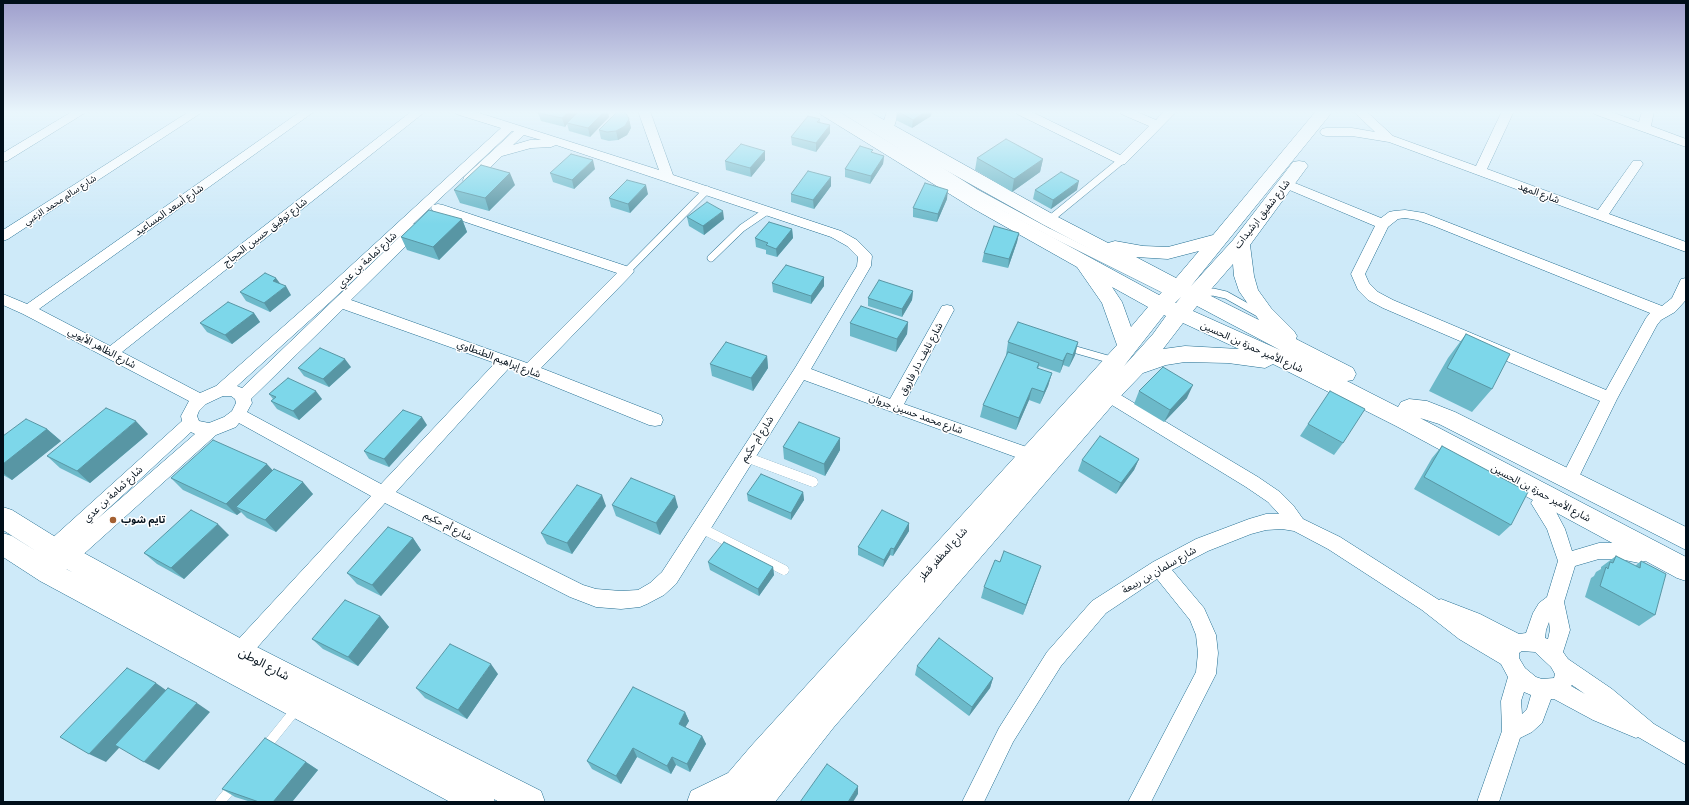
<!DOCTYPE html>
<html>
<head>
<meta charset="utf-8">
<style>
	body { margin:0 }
	#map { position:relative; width:1689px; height:805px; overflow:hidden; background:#ceeaf9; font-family:Lato,sans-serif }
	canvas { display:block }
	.frame { position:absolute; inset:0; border:4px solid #000e19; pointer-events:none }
</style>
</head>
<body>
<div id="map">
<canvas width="1689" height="805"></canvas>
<div class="frame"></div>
</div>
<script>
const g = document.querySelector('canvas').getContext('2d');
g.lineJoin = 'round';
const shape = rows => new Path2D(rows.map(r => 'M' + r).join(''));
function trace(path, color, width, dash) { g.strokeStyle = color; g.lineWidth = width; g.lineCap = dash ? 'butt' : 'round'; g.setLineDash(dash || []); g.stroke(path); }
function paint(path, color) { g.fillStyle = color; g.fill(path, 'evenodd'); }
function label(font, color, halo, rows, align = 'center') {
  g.font = font + ' Lato,"Noto Sans Arabic",sans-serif'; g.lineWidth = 3; g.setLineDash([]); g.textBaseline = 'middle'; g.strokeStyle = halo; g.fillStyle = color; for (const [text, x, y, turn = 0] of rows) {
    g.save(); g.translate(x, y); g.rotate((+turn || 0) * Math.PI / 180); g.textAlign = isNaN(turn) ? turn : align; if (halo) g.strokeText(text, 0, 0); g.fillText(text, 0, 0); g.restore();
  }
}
const laneFar1 = shape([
	[845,111,975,192,1049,232,1173,294],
	[1049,220,1121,161],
	[711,258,742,228,767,211],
	[627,271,707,190],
	[1199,294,1213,292,1226,295,1260,314],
	[1066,347,1115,361]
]);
const lane = shape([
	[746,457,813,482],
	[701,528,784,570],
	[264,749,297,708],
	[220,802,235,784]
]);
const street = shape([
	[73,111,88,111,7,161,3,162,3,153,73,111],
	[190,111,204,111,8,239,3,241,3,230,190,111],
	[301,111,315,111,39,309,110,346,412,111,426,111,122,352,200,393,216,386,319,295,501,128,456,114,454,111,473,111,659,170,638,111,650,111,673,175,841,231,857,240,870,253,872,256,871,266,811,369,890,399,942,306,947,305,952,306,954,310,904,404,1038,451,1040,456,1038,461,1032,463,804,380,676,584,664,595,647,604,640,607,621,609,596,607,570,597,385,503,247,659,240,661,233,659,230,652,233,645,371,496,239,423,236,427,216,435,56,579,49,581,42,579,40,573,42,567,47,563,39,562,36,556,39,550,182,421,181,416,189,401,23,314,3,305,3,294,27,304,301,111],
	[512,131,514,131,464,177,463,180,464,183,474,183,502,156,531,148,551,147,556,145,831,237,847,246,858,257,857,266,795,368,662,572,650,583,638,590,621,591,596,589,583,585,396,492,509,368,649,425,655,426,661,425,663,420,661,415,541,368,632,274,634,271,632,268,443,205,438,204,433,205,431,208,433,211,617,273,527,363,351,300,425,227,423,224,418,223,413,224,242,388,237,386,329,303,512,131],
	[524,135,541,140,530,140,513,145,524,135],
	[343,309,495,363,381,484,247,412,252,403,251,399,343,309],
	[223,396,231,396,235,399,236,403,232,411,224,417,209,423,199,421,197,416,199,411,206,404,223,396],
	[191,432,195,434,96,520,191,432],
	[887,111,899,111,893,130,891,133,887,134,883,133,881,130,887,111],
	[1015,111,1030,111,1120,155,1149,126,1121,114,1119,111,1135,111,1156,120,1164,111,1177,111,1125,164,1121,165,1017,114,1015,111],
	[1353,111,1366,111,1393,136,1476,166,1502,111,1514,111,1487,169,1598,210,1633,161,1641,161,1643,164,1609,214,1686,242,1686,252,1389,142,1352,136,1326,136,1322,135,1320,132,1322,129,1326,128,1352,128,1375,132,1353,111],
	[1592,111,1609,111,1639,122,1642,111,1654,111,1651,126,1686,139,1686,147,1594,114,1592,111],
	[1285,179,1381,218,1389,212,1394,211,1405,210,1424,213,1662,306,1672,298,1681,279,1686,278,1685,301,1675,312,1661,320,1657,325,1617,399,1575,485,1569,487,1563,485,1560,480,1600,401,1383,308,1368,300,1358,290,1351,274,1375,226,1280,186,1279,183,1280,180,1285,179],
	[1405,218,1417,220,1434,226,1650,313,1646,318,1606,390,1393,300,1378,292,1369,283,1365,274,1388,227,1398,219,1405,218],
	[1108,389,1114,391,1258,477,1280,492,1293,505,1303,519,1340,537,1439,600,1441,599,1480,614,1519,634,1526,633,1533,613,1539,603,1547,597,1558,561,1547,529,1531,503,1534,498,1540,496,1546,498,1554,508,1565,529,1572,551,1599,543,1620,543,1645,549,1648,555,1645,561,1639,563,1620,559,1599,559,1575,566,1564,602,1570,630,1563,652,1568,659,1612,689,1654,724,1686,743,1686,765,1638,737,1636,738,1593,720,1554,699,1551,699,1542,723,1532,732,1520,738,1499,802,1477,802,1502,731,1501,701,1508,677,1501,664,1459,639,1422,610,1328,549,1294,531,1282,529,1266,530,1251,534,1208,551,1172,570,1204,608,1216,635,1218,653,1216,674,1151,802,1128,802,1196,672,1198,653,1196,635,1190,620,1157,579,1106,613,1061,666,1013,742,984,802,962,802,999,728,1047,652,1092,601,1153,562,1196,539,1249,519,1266,514,1279,514,1268,502,1246,487,1102,399,1100,395,1102,391,1108,389],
	[1549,622,1550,630,1548,639,1545,638,1546,630,1549,622],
	[1522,651,1535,652,1551,667,1555,674,1554,678,1542,679,1536,677,1525,668,1519,658,1519,653,1522,651],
	[1572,685,1585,694,1571,686,1572,685],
	[1524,692,1531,695,1527,709,1522,714,1521,701,1524,692]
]);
const secondary = shape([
	[818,111,838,111,986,201,1159,295,1165,289,1042,224,881,134,850,114,848,111,868,111,1056,216,1108,243,1115,241,1143,246,1168,247,1213,235,1316,111,1333,111,1191,286,1233,240,1293,162,1299,161,1305,162,1308,166,1305,170,1250,245,1254,276,1258,290,1271,308,1294,331,1297,336,1296,339,1353,368,1356,374,1353,380,1347,381,1398,407,1401,402,1409,399,1427,401,1455,412,1686,527,1686,550,1439,424,1420,418,1686,557,1686,581,1677,578,1396,426,1273,364,1265,368,1228,363,1185,362,1166,365,1143,373,1116,401,834,727,775,802,687,802,691,791,728,773,752,745,1117,345,1102,303,1077,267,974,209,820,114,818,111],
	[1199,251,1176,278,1136,257,1168,259,1199,251],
	[1233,264,1234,276,1239,291,1259,320,1207,294,1233,264],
	[1112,287,1148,307,1131,327,1122,302,1112,287],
	[1181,297,1176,303,1175,303,1181,297],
	[1197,306,1280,350,1193,311,1197,306],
	[1164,315,1166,316,1153,334,1124,366,1164,315],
	[1183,323,1239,349,1185,346,1163,349,1183,323],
	[3,507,12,510,62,541,249,643,541,791,545,802,499,802,494,799,495,802,450,802,40,581,3,557,3,533,12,536,36,551,3,530,3,507],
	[48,559,72,572,58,565,48,559]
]);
const wall = shape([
	[897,111,932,111,931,116,912,128,896,120],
	[538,113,609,117,590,137,569,131,567,124,565,127,541,121],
	[629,119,631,128,627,135,618,140,609,141,601,139,599,130],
	[820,119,820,122,830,133,816,152,792,145,791,137],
	[765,151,765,160,751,177,726,170,725,161],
	[873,153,884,156,883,164,870,184,845,177,845,169],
	[977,158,1043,159,1040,172,1012,192,975,170],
	[595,169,574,189,553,182,550,173],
	[831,177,831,186,814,209,791,202,791,194],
	[515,185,489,211,460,203,454,190],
	[1035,190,1077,190,1051,209,1033,199],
	[648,194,630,213,611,207,609,198],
	[947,199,937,222,913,217,913,208],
	[687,217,724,219,704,235,689,226],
	[462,219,467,232,439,260,407,250,401,237],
	[792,229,793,238,777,257,766,254,766,250,756,247,755,238],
	[1019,233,1017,242,1008,268,982,262,984,253],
	[824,277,824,286,811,304,773,292,772,283],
	[913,291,912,300,902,317,868,306,868,298],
	[240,292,291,295,270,312,246,301],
	[254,313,260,322,232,344,207,332,200,323],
	[908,322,907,334,896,352,850,336,850,323],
	[1466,334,1492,389,1472,412,1429,391,1448,358],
	[1008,342,1078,342,1075,355,1069,367,1063,365,1060,373,1039,366,1038,369,1052,373,1048,386,1040,404,1029,400,1016,430,980,417,983,405,1007,355,1006,355],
	[767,356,768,368,753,391,712,376,710,364],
	[351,367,329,387,304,376,298,368],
	[1139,391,1187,398,1164,422,1134,404],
	[269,394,322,399,299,420,277,409,271,401,273,399],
	[1308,424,1343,443,1334,455,1300,436],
	[427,425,389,467,369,459,364,451],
	[47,429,61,441,12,480,3,475,3,436],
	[148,434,90,483,60,468,47,456],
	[840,438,840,450,825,476,784,459,783,447],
	[1442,446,1511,525,1499,536,1414,489,1432,458],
	[1139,459,1134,470,1116,494,1078,471,1082,460],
	[273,470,313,494,276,532,247,518,241,512,237,515,183,490,171,478],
	[803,492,804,500,791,520,748,501,747,494],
	[612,505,678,507,660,535,616,516],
	[606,506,572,554,547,544,541,533],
	[909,523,909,531,893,556,890,555,883,567,858,555,858,547],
	[229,535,184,579,157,564,144,553],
	[413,538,421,550,381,596,357,584,347,573],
	[1616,556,1635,566,1641,561,1655,615,1639,626,1585,597,1591,578,1594,576,1596,572,1601,569,1601,567],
	[708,562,773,567,774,575,759,596,710,570],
	[1037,577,1023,615,981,598,984,587],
	[380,616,389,627,358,666,323,649,312,639],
	[917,666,993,678,990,688,969,716,915,675],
	[498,674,467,719,425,698,416,688],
	[685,712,689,721,685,727,702,736,706,744,690,772,676,765,671,774,637,757,621,784,592,769,587,761],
	[306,762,318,770,292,802,251,802,235,797,222,789]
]);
const shadedWall = shape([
	[570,111,580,111,567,123,567,124,565,127,562,118],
	[605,111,608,111,609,117,590,137,588,128],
	[927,111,932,111,931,116,912,128,913,120],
	[629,119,631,128,627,135,618,140,616,131],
	[830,125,830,133,816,152,816,143],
	[765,151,765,160,751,177,750,168],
	[884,156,883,164,870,184,871,176],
	[1043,159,1040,172,1012,192,1014,179],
	[593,160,595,169,574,189,572,180],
	[510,173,515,185,489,211,485,198],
	[831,177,831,186,814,209,813,200],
	[1079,181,1077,190,1051,209,1053,200],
	[646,185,648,194,630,213,628,204],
	[948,190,947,199,937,222,938,214],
	[723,211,724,219,704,235,703,226],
	[462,219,467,232,439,260,433,247],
	[792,229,793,238,777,257,776,249],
	[1019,233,1017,242,1008,268,1009,259],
	[824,277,824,286,811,304,811,296],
	[276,278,282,286,273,281],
	[286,286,291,295,270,312,264,303],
	[913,291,912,300,902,317,902,309],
	[254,313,260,322,232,344,225,335],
	[908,322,907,334,896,352,897,339],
	[1078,342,1075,355,1069,367,1073,355],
	[1067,353,1063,365,1060,373,1063,361],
	[767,356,768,368,753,391,751,378],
	[345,359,351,367,329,387,323,379],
	[1052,373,1048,386,1040,404,1044,392],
	[1193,385,1187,398,1164,422,1170,410],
	[1032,388,1029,400,1016,430,1019,418],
	[316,391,322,399,299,420,293,411],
	[422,417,427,425,389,467,384,459],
	[136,421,148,434,90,483,77,471],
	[47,429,61,441,12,480,3,473,3,464],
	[840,438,840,450,825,476,824,464],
	[1139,459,1134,470,1116,494,1121,483],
	[267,464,277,475,236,507,241,512,237,515,226,504],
	[303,482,313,494,276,532,265,520],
	[803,492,804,500,791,520,791,513],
	[602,495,606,506,572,554,567,543],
	[675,496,678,507,660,535,656,523],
	[909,523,909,531,893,556,894,549],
	[218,524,229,535,184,579,171,568],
	[413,538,421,550,381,596,372,585],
	[891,548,890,555,883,567,884,560],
	[1041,566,1037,577,1023,615,1026,605],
	[773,567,774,575,759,596,758,589],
	[380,616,389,627,358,666,348,657],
	[491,664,498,674,467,719,458,710],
	[993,678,990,688,969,716,972,707],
	[156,683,170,693,106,762,89,754],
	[197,703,210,712,159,770,144,762],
	[685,712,689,721,682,733,679,724],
	[702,736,706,744,690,772,687,764],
	[633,748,637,757,621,784,616,776],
	[672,757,676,765,671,774,667,766],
	[306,762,318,770,292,802,273,802],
	[858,786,858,794,853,802,848,802]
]);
const building = shape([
	[540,111,570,111,562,118,538,113,540,111],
	[579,111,605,111,588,128,567,123,579,111],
	[618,111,626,113,629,119,625,126,616,131,607,132,599,130,618,111],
	[897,111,927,111,913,120,897,111],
	[808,116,820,119,817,122,830,125,816,143,791,137,808,116],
	[1006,139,1043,159,1014,179,977,158,1006,139],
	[741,144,765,151,750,168,725,161,741,144],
	[860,146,873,150,871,152,884,156,871,176,845,169,860,146],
	[571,154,593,160,572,180,550,173,571,154],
	[481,165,510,173,485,198,454,190,481,165],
	[808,171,831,177,813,200,791,194,808,171],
	[1061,172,1079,181,1053,200,1035,190,1061,172],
	[627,180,646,185,628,204,609,198,627,180],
	[925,183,948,190,938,214,913,208,925,183],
	[707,202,723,211,703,226,687,217,707,202],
	[429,210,462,219,433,247,401,237,429,210],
	[769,222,792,229,776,249,766,245,768,243,755,238,769,222],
	[994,226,1019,233,1009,259,984,253,994,226],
	[786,265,824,277,811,296,772,283,786,265],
	[265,273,276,278,273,281,286,286,264,303,240,292,265,273],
	[879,280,913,291,902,309,868,298,879,280],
	[228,302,254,313,225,335,200,323,228,302],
	[861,306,908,322,897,339,850,323,861,306],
	[1018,322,1078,342,1073,355,1067,353,1063,361,1008,342,1018,322],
	[1466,334,1510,354,1492,389,1447,368,1466,334],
	[726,342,767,356,751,378,710,364,726,342],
	[320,348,345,359,323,379,298,368,320,348],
	[1008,352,1039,363,1037,368,1052,373,1044,392,1032,388,1019,418,983,405,1008,352],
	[1163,367,1193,385,1170,410,1139,391,1163,367],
	[288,378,316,391,293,411,271,401,276,397,269,394,288,378],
	[1330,391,1365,409,1343,443,1308,424,1330,391],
	[106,408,136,421,77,471,47,456,106,408],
	[403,410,422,417,384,459,364,451,403,410],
	[26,419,47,429,3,464,3,436,26,419],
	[799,422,840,438,824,464,783,447,799,422],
	[1100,436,1139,459,1121,483,1082,460,1100,436],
	[213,440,267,464,226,504,171,478,213,440],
	[1442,446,1528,492,1511,525,1424,477,1442,446],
	[274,469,303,482,265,520,236,507,274,469],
	[761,474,803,492,791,513,747,494,761,474],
	[631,478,675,496,656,523,612,505,631,478],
	[577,485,602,495,567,543,541,533,577,485],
	[191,510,218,524,171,568,144,553,191,510],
	[882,510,909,523,894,549,891,548,884,560,858,547,882,510],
	[388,527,413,538,372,585,347,573,388,527],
	[724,542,773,567,758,589,708,562,724,542],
	[1004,551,1041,566,1026,605,984,587,995,560,1000,562,1004,551],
	[1616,556,1640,568,1641,561,1666,574,1655,615,1600,586,1606,567,1608,569,1610,562,1613,563,1616,556],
	[345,600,380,616,348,657,312,639,345,600],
	[939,638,993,678,972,707,917,666,939,638],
	[450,644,491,664,458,710,416,688,450,644],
	[127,668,156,683,89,754,60,737,127,668],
	[633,687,685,712,679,724,702,736,687,764,672,757,667,766,633,748,616,776,587,761,633,687],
	[168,688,197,703,144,762,115,745,168,688],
	[265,738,306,762,273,802,259,802,222,789,265,738],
	[827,764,858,786,848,802,800,802,827,764]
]);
const markers = [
	[113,520,4,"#a46031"]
];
const farStreetnames = [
	["شارع سالم محمد الزعبي",60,200,-33]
];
const streetNames = [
	["شارع المهد",1539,193,20],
	["شارع أسعد المساعيد",169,210,-35],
	["شارع شفيق ارشيدات",1262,214,-52],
	["شارع توفيق حسين الحجاج",265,232,-38],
	["شارع ثمامة بن عدي",367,260,-43],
	["شارع الأمير حمزة بن الحسين",1252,347,24],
	["شارع الظاهر الأيوبي",102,348,28],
	["شارع إبراهيم الطنطاوي",499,359,21],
	["شارع نايف دار فاروق",921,359,-62],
	["شارع محمد حسين جروان",916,414,20],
	["شارع أم حكيم",757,439,-57],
	["شارع الأمير حمزة بن الحسين",1541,493,28],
	["شارع ثمامة بن عدي",113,494,-43],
	["شارع أم حكيم",448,526,27],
	["شارع المظفر قطز",943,554,-48],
	["شارع سلمان بن ربيعة",1159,570,-30]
];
const poiNames = [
	["تايم شوب",121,520]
];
const nearStreetnames = [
	["شارع الوطن",264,664,28]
];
trace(laneFar1, '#226d90', 8);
trace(lane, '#226d90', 10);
trace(street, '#226d90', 1);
trace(secondary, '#226d90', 1);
trace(laneFar1, '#fff', 7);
trace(lane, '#fff', 10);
paint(street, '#fff');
paint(secondary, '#fff');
paint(wall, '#6cb9c9');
paint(shadedWall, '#5896a4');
paint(building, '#7dd7ea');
trace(building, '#5896a4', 1);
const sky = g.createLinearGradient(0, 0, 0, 224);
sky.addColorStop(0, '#9e9ecc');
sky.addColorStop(0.5, '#e9f6fc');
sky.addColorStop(1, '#e9f6fc00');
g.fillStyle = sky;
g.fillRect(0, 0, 1689, 224);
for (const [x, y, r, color] of markers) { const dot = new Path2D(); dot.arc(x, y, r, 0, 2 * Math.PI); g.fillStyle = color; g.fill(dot); trace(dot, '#fff', 1.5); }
label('9px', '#000e19', '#fff', farStreetnames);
label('10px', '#000e19', '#fff', streetNames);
label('bold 10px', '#000e19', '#fff', poiNames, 'left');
label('12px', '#000e19', '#fff', nearStreetnames);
</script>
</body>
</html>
